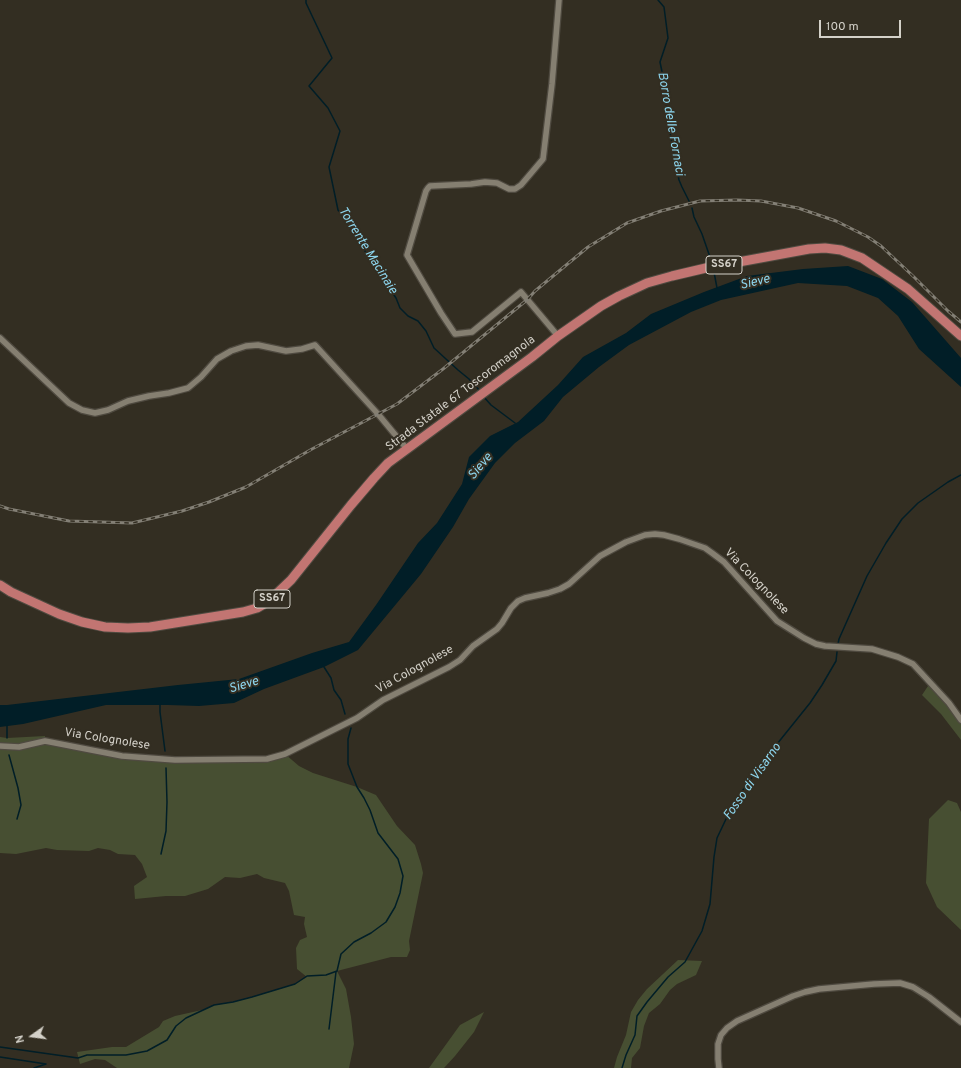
<!DOCTYPE html>
<html>
<head>
<meta charset="utf-8">
<style>
	body { margin:0 }
	#map { position:relative; width:961px; height:1068px; overflow:hidden; background:#332e22; font-family:Overpass,sans-serif }
	canvas { display:block }
	.north { position:absolute; left:12px; top:1016px; width:40px; height:40px; -webkit-text-stroke:3px #332e22; paint-order:stroke; rotate:256deg; font-size:11px; font-weight:700; line-height:16px; text-align:center; color:#d4d1c9 }
	.north::after { content:''; display:block; margin:auto; width:14px; height:18px; background:#d4d1c9; clip-path:polygon(50% 0,100% 100%,50% 72%,0 100%) }
	.scale { position:absolute; left:819px; top:20px; width:82px; height:18px; box-sizing:border-box; border:2px solid #d4d1c9; border-top:0; padding-left:5px; font-size:12px; line-height:14px; white-space:nowrap; color:#d4d1c9; -webkit-text-stroke:3px #332e22; paint-order:stroke }
</style>
</head>
<body>
<div id="map">
<canvas width="961" height="1068"></canvas>
<div class="north">N</div>
<div class="scale">100 m</div>
</div>
<script>
const g = document.querySelector('canvas').getContext('2d');
g.lineJoin = 'round';
function paint(path, color) { g.fillStyle = color; g.fill(path, 'evenodd'); }
const shape = rows => new Path2D(rows.map(r => 'M' + r).join(''));
function trace(path, color, width, dash) { g.strokeStyle = color; g.lineWidth = width; g.lineCap = dash ? 'butt' : 'round'; g.setLineDash(dash || []); g.stroke(path); }
function label(font, color, halo, rows, align = 'center') {
  g.font = font + ' Overpass,sans-serif'; g.lineWidth = 4; g.setLineDash([]); g.textBaseline = 'middle'; g.strokeStyle = halo; g.fillStyle = color; for (const [text, x, y, turn = 0] of rows) {
    g.save(); g.translate(x, y); g.rotate((+turn || 0) * Math.PI / 180); g.textAlign = isNaN(turn) ? turn : align; if (halo) g.strokeText(text, 0, 0); g.fillText(text, 0, 0); g.restore();
  }
}
const green = shape([
	[930,683,961,720,961,740,941,714,922,695],
	[45,736,45,741,99,751,175,760,267,759,285,754,299,766,313,773,357,787,376,795,397,826,415,845,421,864,423,873,409,941,410,950,407,957,391,957,337,971,346,989,351,1017,354,1044,349,1068,117,1068,105,1060,95,1059,80,1064,77,1052,112,1047,126,1047,159,1027,163,1021,175,1016,202,1010,214,1005,233,1002,252,997,295,984,307,977,297,969,296,948,300,940,307,937,304,924,305,917,294,915,289,891,285,883,264,878,257,874,240,878,225,877,208,889,185,896,166,896,135,899,134,886,147,877,142,864,135,855,118,854,110,850,98,848,89,851,57,850,46,848,16,854,0,853,0,737,7,738],
	[948,800,957,803,961,812,961,930,937,907,926,883,929,819],
	[678,960,702,961,696,975,677,984,670,990,660,1004,649,1013,644,1026,640,1048,632,1058,631,1068,614,1068,617,1057,626,1035,631,1012,638,1000,647,989],
	[484,1012,474,1032,455,1056,444,1068,429,1068,460,1025]
]);
const water = shape([
	[848,266,882,279,912,302,961,358,961,387,919,349,898,316,878,298,847,286,798,283,721,300,691,312,629,345,599,367,563,397,544,421,515,443,495,463,469,499,453,527,421,574,358,650,324,667,264,689,234,703,199,706,168,705,106,705,23,724,0,727,0,705,7,705,178,685,239,679,312,653,349,642,376,605,418,543,437,523,462,484,469,457,490,436,518,422,558,385,583,357,626,333,651,314,704,292,747,276,803,269]
]);
const stream = shape([
	[306,0,306,3,332,58,309,86,328,108,340,131,329,167,338,210,396,298,400,308,408,316,418,321,426,331,434,348,458,370,469,379,480,391],
	[658,0,664,7,668,38,660,62,667,96,666,111,679,180,682,187,689,201],
	[692,208,694,217,702,234,711,260],
	[714,272,717,288],
	[483,396,491,405,515,423],
	[838,644,839,639,867,576,886,543,902,519,918,503,948,482,961,475],
	[324,667,331,678,334,690,341,700,345,714],
	[160,705,160,712,165,751],
	[7,726,7,738],
	[9,755,18,788,21,805,17,819],
	[161,854,166,831,167,802,166,768],
	[329,1029,336,972],
	[0,1047,78,1058,87,1055,126,1055,147,1051,167,1040,176,1026,186,1018,214,1005,233,1002,252,997,295,984,307,976,326,975,337,971,341,954,354,942,371,933,386,922,395,907,400,893,403,876,398,859,378,833,370,810,364,798,357,787,348,764,348,739,351,728],
	[0,1057,46,1064,34,1068],
	[622,1068,626,1055,635,1035,637,1016,647,1002,668,977,685,962,702,931,710,904,714,857,717,838,727,817,735,801,753,776,773,749,810,703,822,685,836,661,837,652]
]);
const street = shape([
	[558,336,521,292,472,332,455,334,441,313,407,255,426,191,428,188,430,186,471,184,485,182,497,183,509,189,515,189,521,185,543,159,552,84,559,0],
	[0,338,69,403,82,410,95,413,108,410,128,401,149,396,169,393,188,388,201,377,217,359,231,351,246,346,258,345,286,351,302,349,315,345,378,414,407,449],
	[0,746,19,747,45,741,122,756,175,760,267,759,285,754,357,718,383,700,449,667,460,660,473,646,497,629,502,623,511,608,518,601,525,598,548,593,560,589,569,584,600,556,626,542,645,535,655,534,664,535,679,539,705,548,712,553,724,562,777,621,804,638,816,644,825,646,872,649,898,657,913,664,949,703,961,720],
	[719,1068,718,1059,718,1044,721,1035,727,1028,737,1021,793,996,805,992,819,989,874,984,900,983,913,987,929,997,961,1022]
]);
const primary = shape([
	[0,585,11,592,59,614,82,622,105,627,128,628,150,627,243,612,257,608,269,601,291,580,351,505,374,478,388,463,532,357,558,336,601,306,619,296,647,283,672,276,706,268,809,249,825,248,841,250,862,258,908,289,961,336]
]);
const rail = shape([
	[0,506,9,509,69,521,132,523,182,511,209,502,246,487,312,449,397,404,443,369,528,299,535,291,588,247,627,223,661,211,700,201,737,200,761,201,798,208,836,221,868,237,881,246,914,277,948,311,961,322]
]);
const shields = [
	[724,265,36],
	[272,599,36]
];
const shieldNames = [
	["SS67",724,265],
	["SS67",272,599]
];
const streetNames = [
	["Strada Statale 67 Toscoromagnola",461,394,-37],
	["Via Colognolese",756,582,46],
	["Via Colognolese",415,670,-29],
	["Via Colognolese",107,740,9]
];
const waterNames = [
	["Borro delle Fornaci",670,124,80],
	["Torrente Macinaie",367,251,58],
	["Sieve",755,283,-13],
	["Sieve",481,467,-50],
	["Sieve",244,686,-17],
	["Fosso di Visarno",753,782,-55]
];
paint(green, '#474f32');
paint(water, '#011e27');
trace(stream, '#011e27', 1.5);
trace(street, '#4f4a40', 8);
trace(primary, '#4f4a40', 11);
trace(street, '#857f71', 5.5);
trace(primary, '#c27572', 9);
trace(rail, '#837f75', 3);
trace(rail, '#332e22', 1.5, [4.5]);
for (const [x, y, w] of shields) { const box = new Path2D(); box.roundRect(x - w / 2, y - 9, w, 18, 3); g.fillStyle = '#332e22'; g.fill(box); trace(box, '#d4d1c9', 1); }
label('bold 11px', '#d4d1c9', null, shieldNames);
label('12px', '#d4d1c9', '#332e22', streetNames);
label('italic 13px', '#8dd5ed', '#332e22', waterNames);
</script>
</body>
</html>
